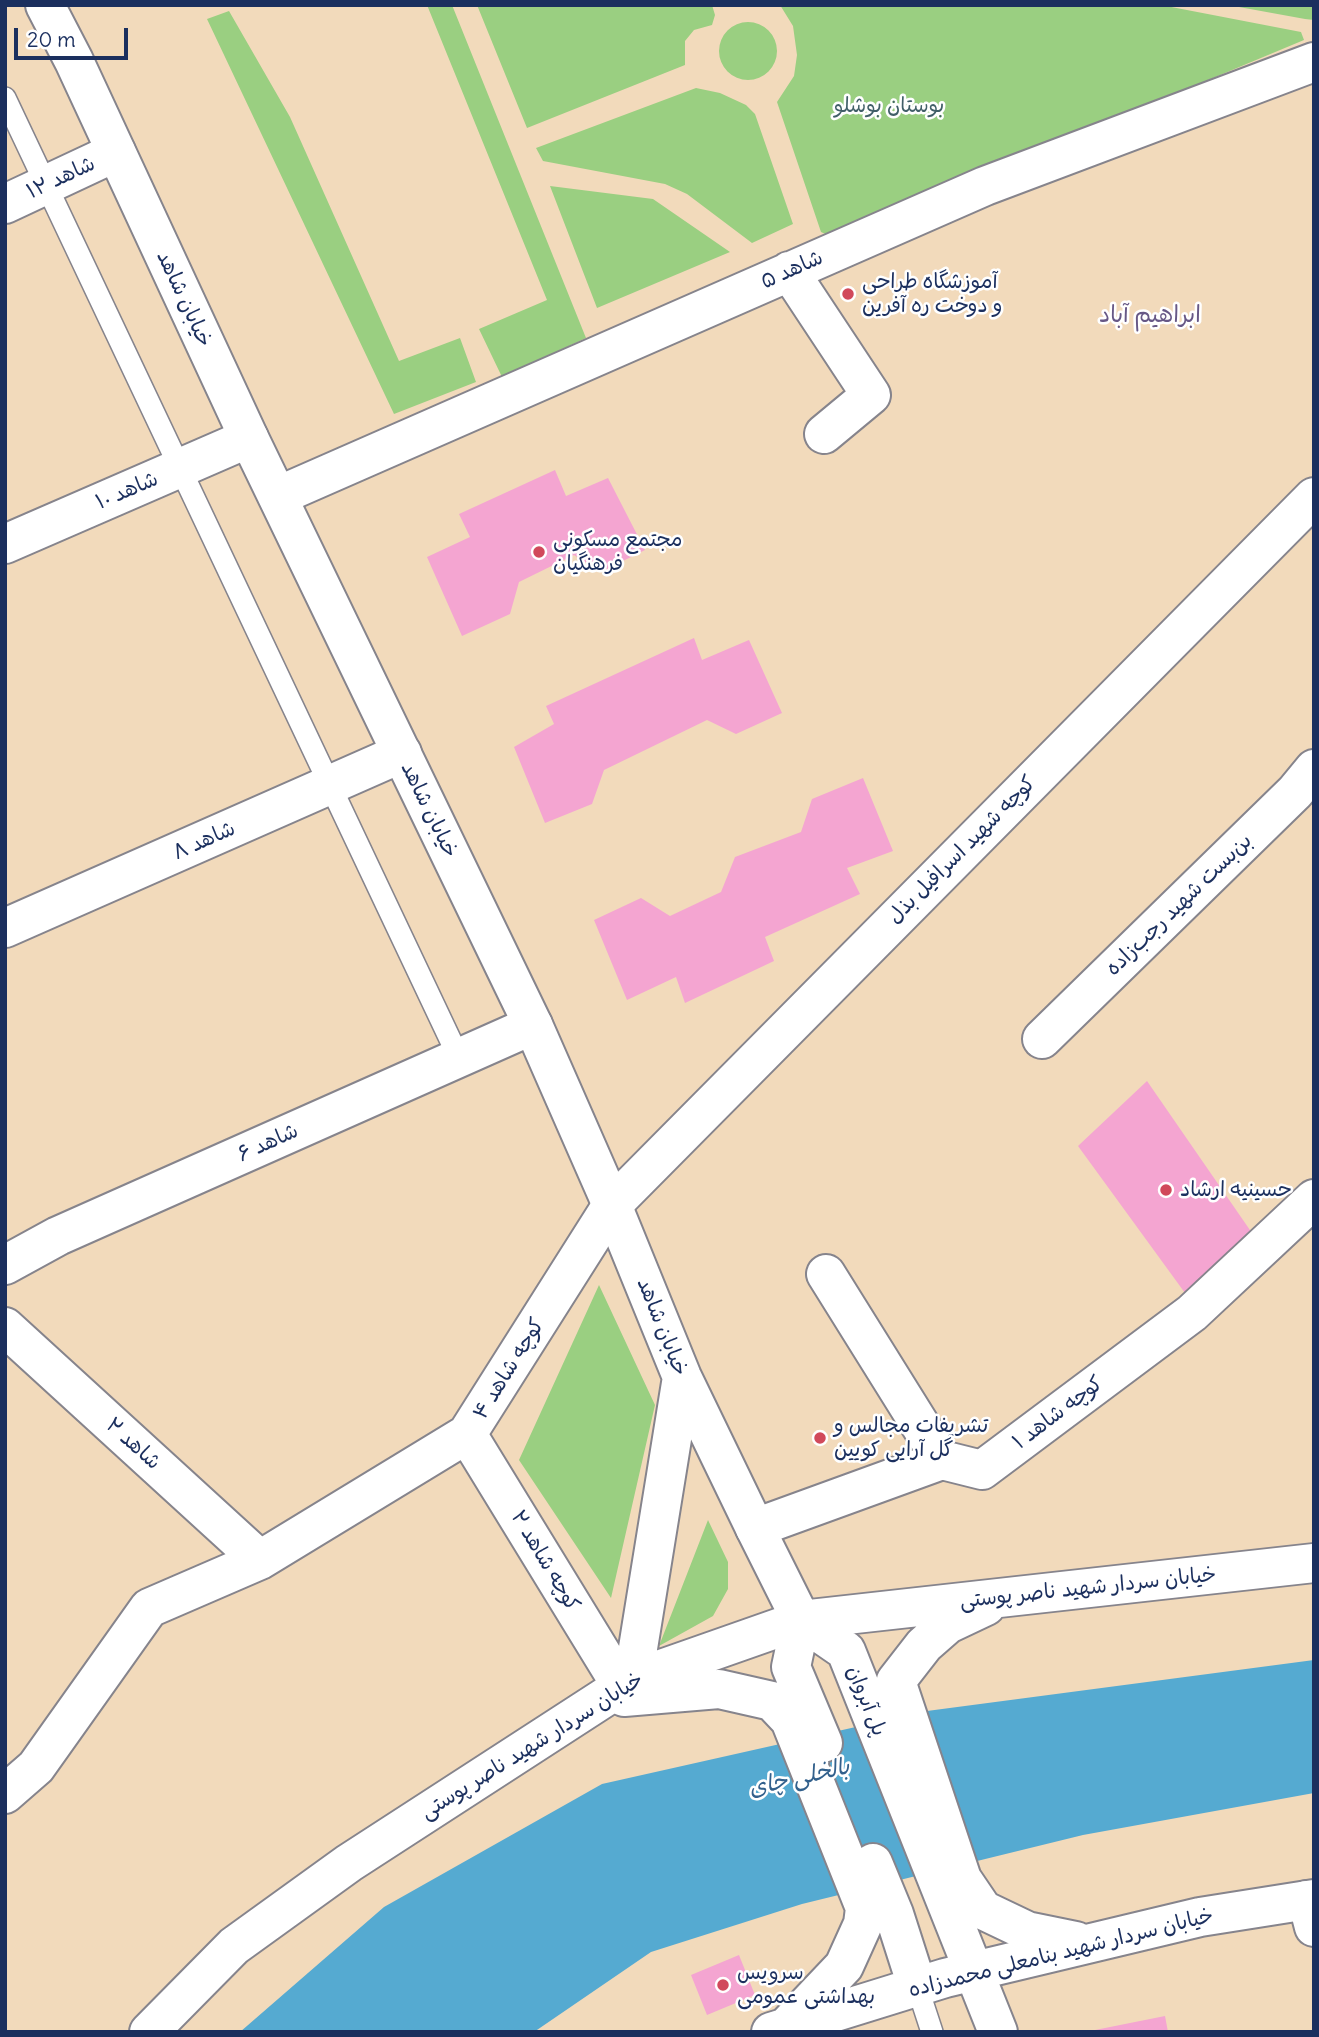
<!DOCTYPE html>
<html>
<head>
<meta charset="utf-8">
<style>
	body { margin:0 }
	#map { position:relative; width:1319px; height:2037px; overflow:hidden; background:#f2dabb; font-family:Delius,sans-serif }
	canvas { display:block }
	.frame { position:absolute; inset:0; border:7px solid #1b2f5e; pointer-events:none }
	.scale { position:absolute; left:14px; top:28px; width:114px; height:32px; box-sizing:border-box; border:4px solid #1b2f5e; border-top:0; padding-left:9px; font-size:21px; line-height:24px; white-space:nowrap; color:#1b2f5e; -webkit-text-stroke:5px #fff; paint-order:stroke }
</style>
</head>
<body>
<div id="map">
<canvas width="1319" height="2037"></canvas>
<div class="frame"></div>
<div class="scale">20 m</div>
</div>
<script>
const g = document.querySelector('canvas').getContext('2d');
g.lineJoin = 'round';
function paint(path, color) { g.fillStyle = color; g.fill(path, 'evenodd'); }
const shape = rows => new Path2D(rows.map(r => 'M' + r).join(''));
function trace(path, color, width, dash) { g.strokeStyle = color; g.lineWidth = width; g.lineCap = dash ? 'butt' : 'round'; g.setLineDash(dash || []); g.stroke(path); }
function label(font, color, halo, rows, align = 'center') {
  g.font = font + ' Delius,"Playpen Sans Arabic",sans-serif'; g.lineWidth = 5; g.setLineDash([]); g.textBaseline = 'middle'; g.strokeStyle = halo; g.fillStyle = color; for (const [text, x, y, turn = 0] of rows) {
    g.save(); g.translate(x, y); g.rotate((+turn || 0) * Math.PI / 180); g.textAlign = isNaN(turn) ? turn : align; if (halo) g.strokeText(text, 0, 0); g.fillText(text, 0, 0); g.restore();
  }
}
const green = shape([
	[427,5,452,5,586,338,502,377,479,329,547,300],
	[477,5,712,5,715,15,712,25,694,30,685,41,685,65,527,128],
	[780,5,1161,5,1301,32,1304,40,832,237,821,232,777,102,794,76,797,55,793,26],
	[1228,5,1314,5,1314,20,1305,19],
	[229,11,290,117,399,361,460,338,476,382,394,414,207,19],
	'719 51a29 29 0 1 1 58 0a29 29 0 1 1-58 0Z',
	[696,88,720,93,746,105,755,114,793,224,752,243,687,194,665,184,543,161,536,148],
	[550,186,653,199,730,252,597,308],
	[599,1285,655,1405,611,1598,519,1460],
	[708,1520,728,1562,728,1589,713,1616,659,1646]
]);
const water = shape([
	[1314,1660,1314,1793,1083,1835,802,1904,651,1952,534,2032,240,2032,384,1907,602,1784,927,1711]
]);
const building = shape([
	[555,470,566,496,608,478,645,550,601,572,574,555,519,582,510,614,462,636,427,557,470,537,459,514],
	[694,638,702,660,749,640,782,713,736,734,707,720,604,770,592,804,545,823,514,747,554,724,546,706],
	[863,778,893,851,847,868,860,894,765,937,774,961,685,1003,676,977,627,1000,594,920,641,898,670,916,721,892,735,857,801,832,812,799],
	[1147,1081,1252,1233,1185,1293,1078,1146],
	[739,1955,755,1995,707,2015,691,1975],
	[1165,2016,1168,2032,1090,2032,1090,2031]
]);
const service = shape([
	[5,98,459,1058],
	[917,1986,932,2032]
]);
const minor = shape([
	[5,204,116,152],
	[789,271,871,395,824,434],
	[278,496,985,186,1314,62],
	[5,544,249,438],
	[1042,1039,1295,792,1314,769],
	[5,1265,58,1236,533,1025],
	[826,1274,942,1460],
	[5,1327,260,1560],
	[467,1434,622,1687],
	[755,1528,942,1460,982,1470,1192,1313,1314,1199],
	[5,1794,36,1767,149,1608,260,1560,467,1434,612,1205,1314,497],
	[1307,1900,1314,1927]
]);
const tertiary = shape([
	[5,928,402,753]
]);
const secondary = shape([
	[45,5,74,61,249,438,533,1025,612,1205,682,1377,755,1528,801,1620,846,1651,998,2032],
	[986,1606,948,1624,924,1645,896,1681,962,1879,983,1910,1027,1931,1076,1941],
	[801,1620,791,1667,823,1743],
	[633,1679,682,1377],
	[624,1697,719,1689,772,1701,790,1720,865,1908,863,1924,844,1966,789,2024],
	[873,1863,894,1914,917,1986],
	[149,2032,234,1946,349,1863,633,1679,801,1620,1314,1563],
	[771,2032,945,1978,1200,1917,1314,1899]
]);
const markers = [
	[848,294,7,"#d1495b"],
	[539,552,7,"#d1495b"],
	[1166,1190,7,"#d1495b"],
	[820,1438,7,"#d1495b"],
	[723,1985,7,"#d1495b"]
];
const parkNames = [
	["بوستان بوشلو",889,106]
];
const streetNames = [
	["شاهد ۱۲",61,178,-25],
	["شاهد ۵",792,270,-24],
	["خیابان شاهد",184,299,65],
	["شاهد ۱۰",127,491,-23],
	["خیابان شاهد",429,810,64],
	["شاهد ۸",204,841,-24],
	["کوچه شهید اسرافیل بذل",962,850,-45],
	["بن‌بست شهید رجب‌زاده",1179,905,-44],
	["شاهد ۶",268,1143,-24],
	["خیابان شاهد",662,1327,68],
	["کوچه شاهد ۴",509,1369,-58],
	["کوچه شاهد ۱",1058,1413,-37],
	["شاهد ۲",133,1444,42],
	["کوچه شاهد ۲",545,1561,59],
	["خیابان سردار شهید ناصر پوستی",1088,1588,-6],
	["پل آبروان",866,1701,68],
	["خیابان سردار شهید ناصر پوستی",532,1746,-32],
	["خیابان سردار شهید بنامعلی محمدزاده",1061,1953,-14]
];
const poiNames = [
	["آموزشگاه طراحی",862,282],
	["و دوخت ره آفرین",862,306],
	["مجتمع مسکونی",553,540],
	["فرهنگیان",553,564],
	["حسینیه ارشاد",1180,1190],
	["تشریفات مجالس و",834,1426],
	["گل آرایی کویین",834,1450],
	["سرویس",737,1973],
	["بهداشتی عمومی",737,1997]
];
const neighbourhoodNames = [
	["ابراهیم آباد",1150,315]
];
const waterNames = [
	["بالخلی چای",799,1778,-13]
];
paint(green, '#9acf81');
paint(water, '#55aad1');
paint(building, '#f4a5d1');
trace(service, '#86848c', 24);
trace(minor, '#86848c', 42);
trace(tertiary, '#86848c', 42);
trace(secondary, '#86848c', 42);
trace(service, '#fff', 21);
trace(minor, '#fff', 38);
trace(tertiary, '#fff', 38);
trace(secondary, '#fff', 38);
for (const [x, y, r, color] of markers) { const dot = new Path2D(); dot.arc(x, y, r, 0, 2 * Math.PI); g.fillStyle = color; g.fill(dot); trace(dot, '#fff', 2.5); }
label('21px', '#415f68', '#fff', parkNames);
label('21px', '#1b2f5e', '#fff', streetNames);
label('21px', '#1b2f5e', '#fff', poiNames, 'left');
label('23px', '#675886', '#fff', neighbourhoodNames);
label('italic 23px', '#32608c', '#fff', waterNames);
</script>
</body>
</html>
